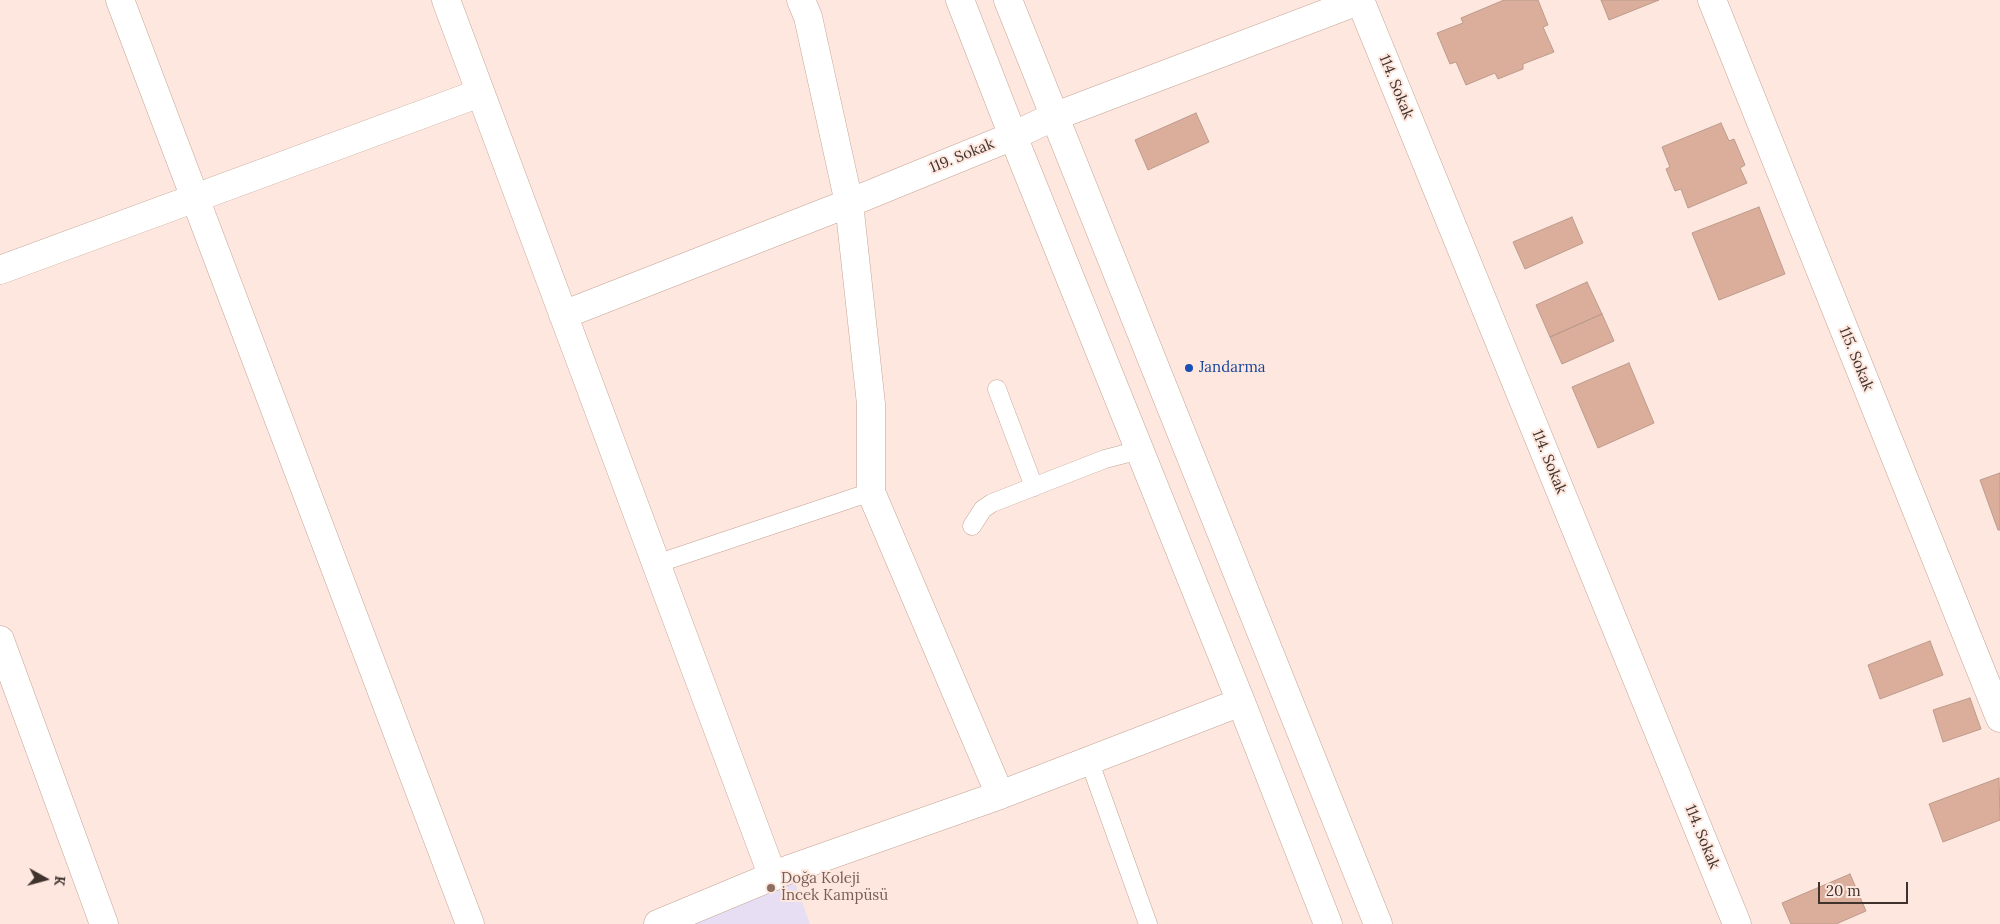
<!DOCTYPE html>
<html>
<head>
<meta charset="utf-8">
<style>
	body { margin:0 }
	#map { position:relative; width:2000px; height:924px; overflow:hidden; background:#fde7de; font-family:Lora,serif }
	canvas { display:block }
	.north { position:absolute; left:20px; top:854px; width:50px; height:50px; -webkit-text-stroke:4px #fde7de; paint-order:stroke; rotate:97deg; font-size:14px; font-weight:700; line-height:20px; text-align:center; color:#40332d }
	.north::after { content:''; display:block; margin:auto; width:18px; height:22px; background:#40332d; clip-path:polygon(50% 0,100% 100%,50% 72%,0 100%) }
	.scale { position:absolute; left:1818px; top:882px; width:90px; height:22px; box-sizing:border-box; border:2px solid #40332d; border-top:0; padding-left:6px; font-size:15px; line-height:18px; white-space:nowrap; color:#40332d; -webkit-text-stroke:4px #fde7de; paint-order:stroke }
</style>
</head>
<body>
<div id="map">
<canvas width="2000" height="924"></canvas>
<div class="north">K</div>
<div class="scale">20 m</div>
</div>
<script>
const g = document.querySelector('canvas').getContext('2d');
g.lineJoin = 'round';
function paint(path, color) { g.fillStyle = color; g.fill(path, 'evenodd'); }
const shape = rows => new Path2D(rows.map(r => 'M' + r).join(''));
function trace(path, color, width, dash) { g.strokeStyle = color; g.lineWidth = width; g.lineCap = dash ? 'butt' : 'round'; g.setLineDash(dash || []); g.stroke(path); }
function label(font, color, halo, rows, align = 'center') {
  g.font = font + ' Lora,serif'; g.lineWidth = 4; g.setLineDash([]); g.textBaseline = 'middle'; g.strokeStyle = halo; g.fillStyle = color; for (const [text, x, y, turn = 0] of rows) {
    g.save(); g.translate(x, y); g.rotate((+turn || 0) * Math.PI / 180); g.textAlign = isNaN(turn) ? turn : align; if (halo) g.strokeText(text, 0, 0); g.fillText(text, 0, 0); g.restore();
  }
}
const education = shape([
	[790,869,810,924,658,924]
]);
const building = shape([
	[1504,0,1538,0,1548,25,1543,27,1554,52,1523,64,1523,69,1498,79,1495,73,1466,85,1456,62,1450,64,1437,33,1463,23,1461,18,1504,0],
	[1601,0,1659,0,1609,20,1601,0],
	[1196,113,1209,142,1148,170,1135,140,1196,113],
	[1721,123,1729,141,1734,139,1745,165,1740,168,1747,183,1688,208,1681,189,1675,191,1666,169,1670,167,1662,147,1721,123],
	[1759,207,1785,274,1719,300,1692,233,1759,207],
	[1572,217,1583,243,1525,269,1513,242,1572,217],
	[1587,282,1602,314,1550,337,1536,305,1587,282],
	[1602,314,1614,341,1562,364,1550,337,1602,314],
	[1629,363,1654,423,1598,448,1572,387,1629,363],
	[2000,473,2000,530,1998,530,1980,480,2000,473],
	[1930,641,1943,675,1880,699,1868,665,1930,641],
	[1970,698,1981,729,1943,742,1933,710,1970,698],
	[1999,778,2000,820,1943,842,1929,804,1999,778],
	[1850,874,1866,911,1836,924,1791,924,1782,903,1850,874]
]);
const service = shape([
	[997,389,1034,487],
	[972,526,983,509,992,503,1105,459,1140,450],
	[656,564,871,492],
	[1089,760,1148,924]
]);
const minor = shape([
	[120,0,470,924],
	[446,0,773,877],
	[801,0,808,17,849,203,871,404,871,492,1000,795],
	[960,0,1013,136,1241,702,1328,924],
	[1008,0,1378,924],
	[1360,0,1737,924],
	[1712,0,2000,718],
	[0,270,480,93],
	[563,315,849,203,1013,136,1053,117,1361,0],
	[0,640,104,924],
	[658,924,790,869,1000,795,1241,702]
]);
const markers = [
	[1189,368,5,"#1a4fb4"],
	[771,888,5,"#8d6e63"]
];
const streetNames = [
	["114. Sokak",1396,87,68],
	["119. Sokak",962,156,-22],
	["115. Sokak",1856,359,68],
	["114. Sokak",1549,462,68],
	["114. Sokak",1702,837,68]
];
const transitNames = [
	["Jandarma",1199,368]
];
const educationNames = [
	["Doğa Koleji",781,879],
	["İncek Kampüsü",781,896]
];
paint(education, '#e7def3');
paint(building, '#dbae9b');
trace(building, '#bc9b8c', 1);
trace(service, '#c5a495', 19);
trace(minor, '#c5a495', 29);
trace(service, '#fff', 18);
trace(minor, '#fff', 28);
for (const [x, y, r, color] of markers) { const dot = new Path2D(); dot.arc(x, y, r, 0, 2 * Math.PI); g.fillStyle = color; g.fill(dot); trace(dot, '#fde7de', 2); }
label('15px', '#40332d', '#fde7de', streetNames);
label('15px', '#164399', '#fde7de', transitNames, 'left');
label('15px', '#785e54', '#fde7de', educationNames, 'left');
</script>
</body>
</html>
